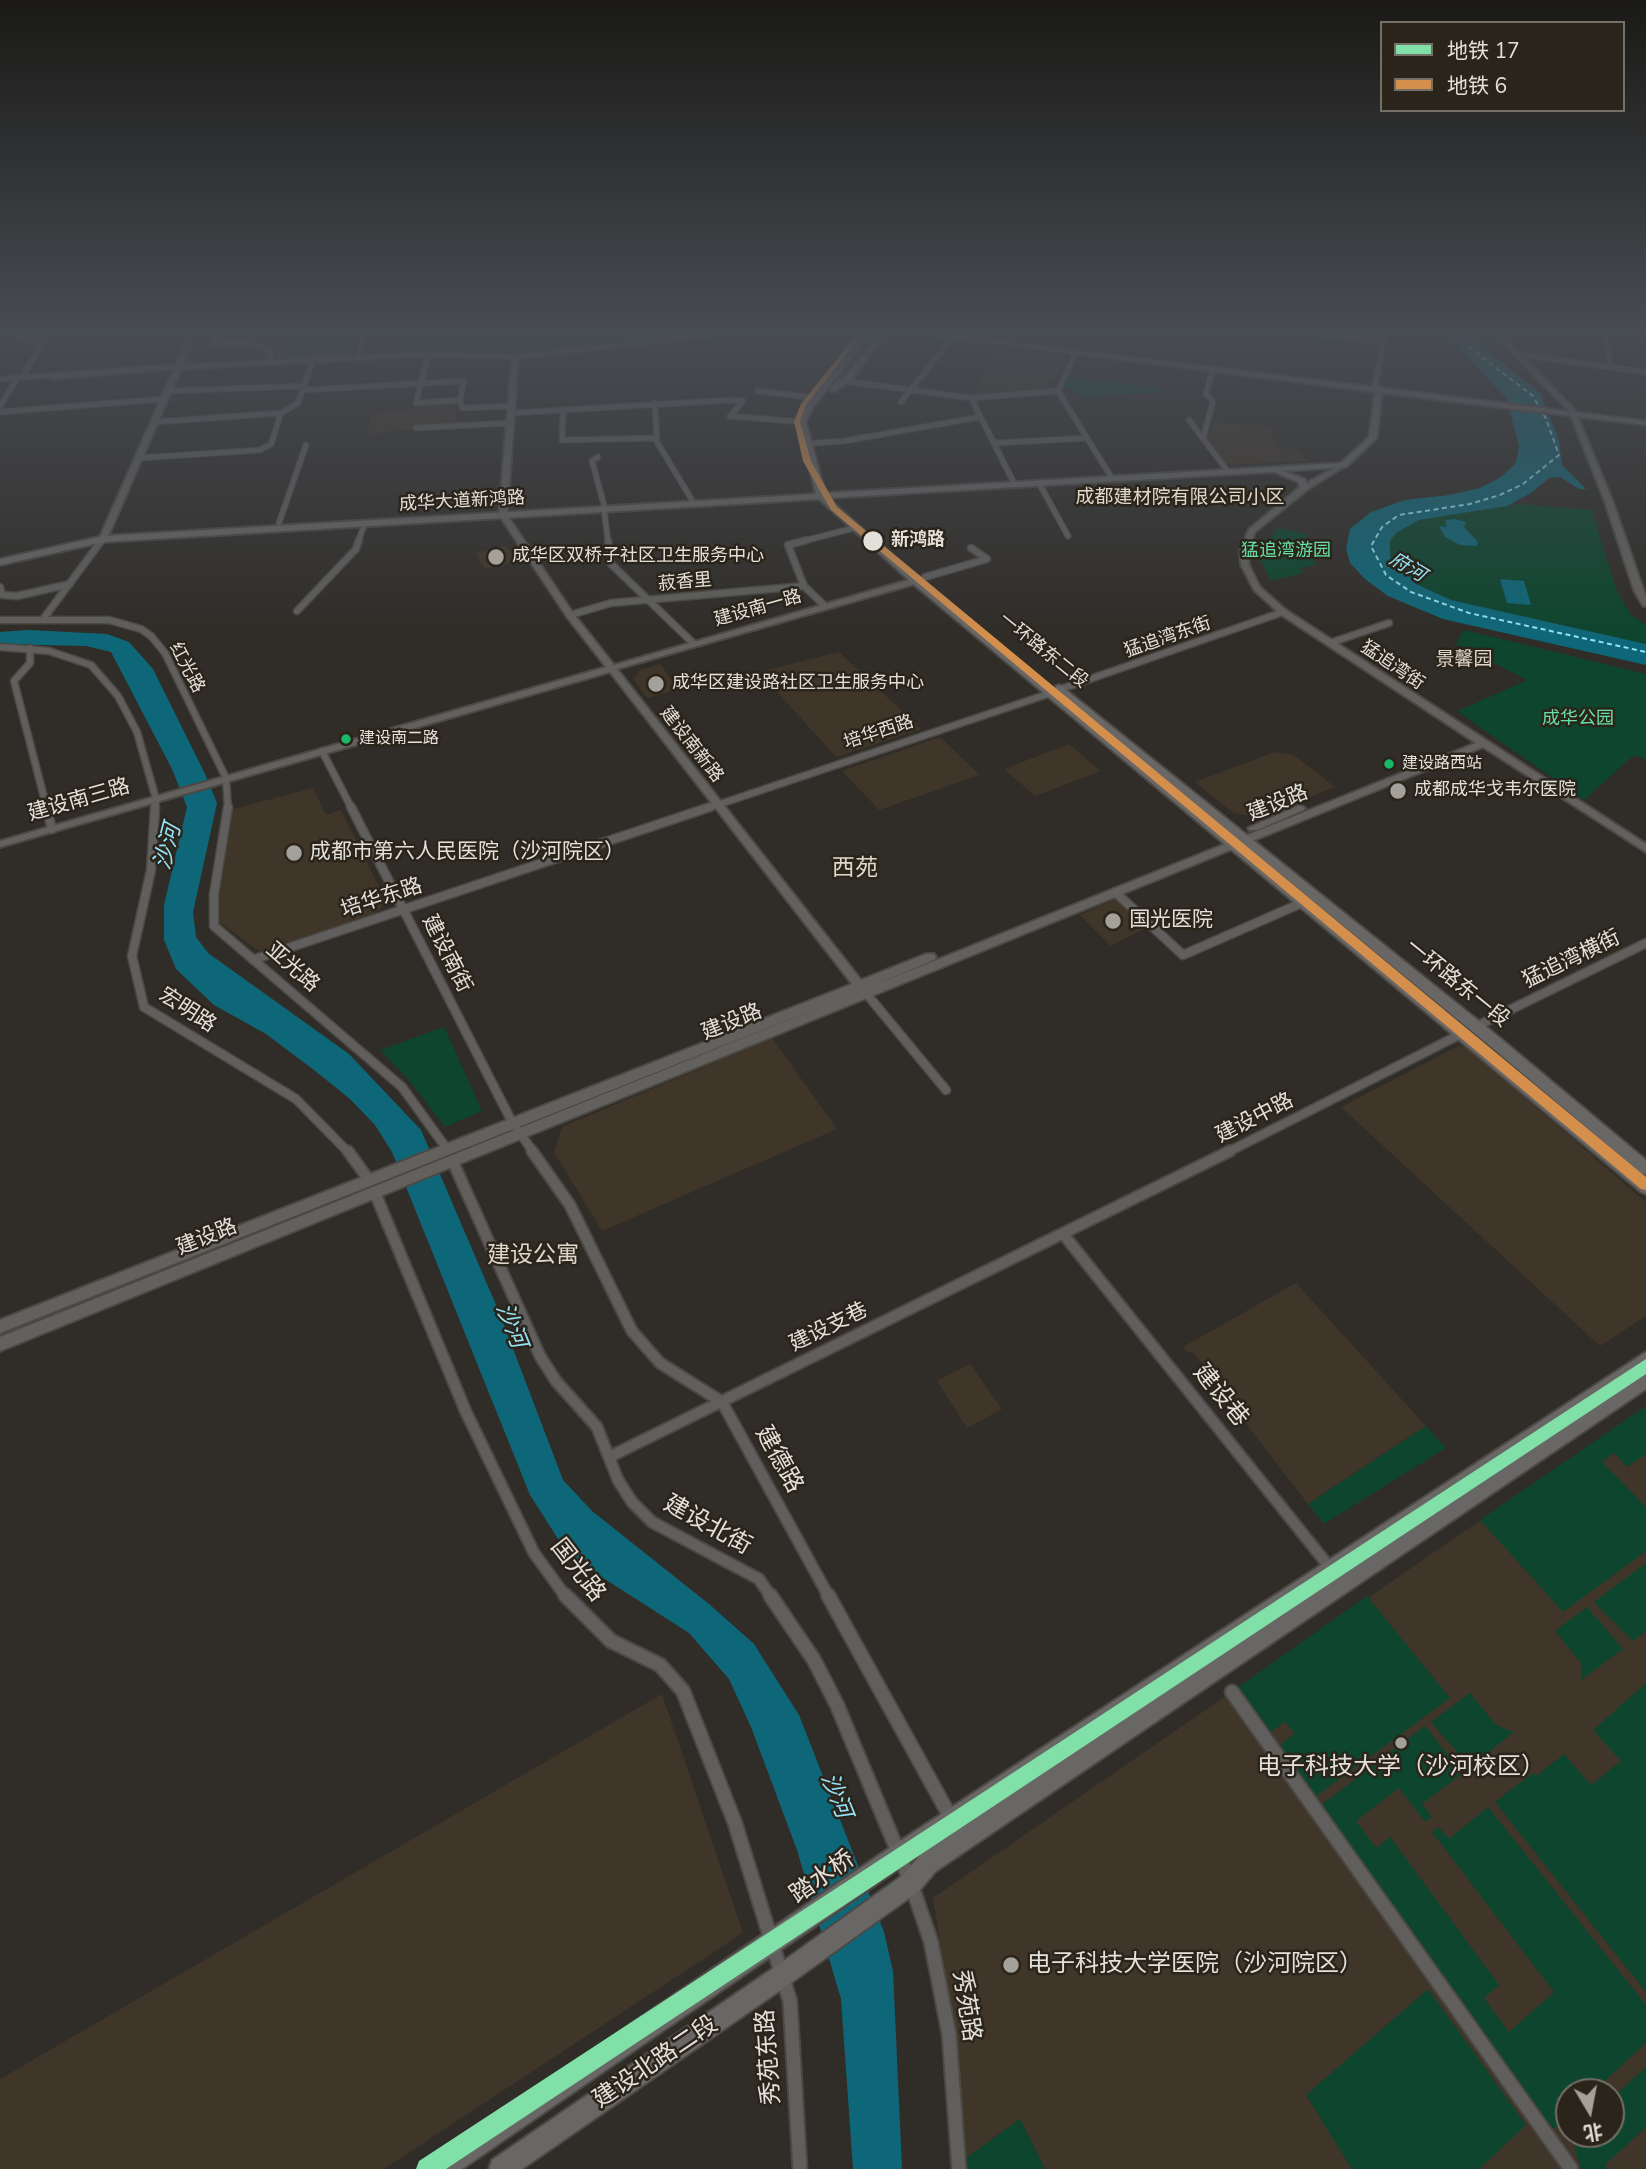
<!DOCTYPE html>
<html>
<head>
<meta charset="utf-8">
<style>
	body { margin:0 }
	#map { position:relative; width:1646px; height:2169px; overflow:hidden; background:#302d28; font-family:"Nunito Sans","Noto Sans SC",sans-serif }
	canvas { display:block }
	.legend { position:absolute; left:1380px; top:21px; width:245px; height:91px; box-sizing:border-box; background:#2a241b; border:2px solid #746f67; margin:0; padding:9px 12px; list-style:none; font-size:21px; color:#e3dfd9 }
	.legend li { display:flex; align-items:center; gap:14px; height:35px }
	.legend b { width:35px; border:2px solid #746f67 }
	.north { position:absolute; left:1555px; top:2078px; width:70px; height:70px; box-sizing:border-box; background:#2a241b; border:2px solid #746f67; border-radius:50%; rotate:170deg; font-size:19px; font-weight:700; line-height:28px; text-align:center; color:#e3dfd9 }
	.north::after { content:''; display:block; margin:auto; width:24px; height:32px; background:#a4a19b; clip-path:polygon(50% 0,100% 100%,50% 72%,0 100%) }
</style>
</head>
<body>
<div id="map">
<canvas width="1646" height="2169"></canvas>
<ul class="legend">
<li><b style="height:9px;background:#80e0a7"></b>地铁 17</li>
<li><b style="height:9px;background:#d58f4d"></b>地铁 6</li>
</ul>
<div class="north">北</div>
</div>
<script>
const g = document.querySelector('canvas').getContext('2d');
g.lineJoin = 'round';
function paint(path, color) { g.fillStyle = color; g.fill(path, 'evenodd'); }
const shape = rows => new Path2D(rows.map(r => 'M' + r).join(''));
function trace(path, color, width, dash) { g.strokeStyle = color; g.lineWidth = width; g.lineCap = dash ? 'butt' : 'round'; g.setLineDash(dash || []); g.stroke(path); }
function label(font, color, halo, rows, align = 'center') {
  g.font = font + ' "Nunito Sans","Noto Sans SC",sans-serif'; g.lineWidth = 5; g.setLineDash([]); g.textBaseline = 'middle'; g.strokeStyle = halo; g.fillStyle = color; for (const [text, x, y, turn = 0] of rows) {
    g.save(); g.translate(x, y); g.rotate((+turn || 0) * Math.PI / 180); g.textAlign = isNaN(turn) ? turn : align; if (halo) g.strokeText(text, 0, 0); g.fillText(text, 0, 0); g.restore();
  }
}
const built = shape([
	[278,334,356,334,352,351,337,355,282,359,273,356],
	[1000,348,1066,356,1053,383,1022,375,1052,384,1052,389,972,395,989,365,1025,369,1024,374,1027,369,989,363],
	[458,402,455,424,367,434,372,413,413,410,414,405],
	[1214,422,1270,426,1276,447,1299,450,1307,461,1225,465,1207,440],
	[506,546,517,562,485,569,475,553],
	[839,652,921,729,836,757,759,672],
	[660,664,679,689,647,698,633,679,640,670],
	[940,737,980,775,879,810,842,771],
	[1069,744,1101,771,1035,796,1004,769],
	[1275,752,1294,755,1335,787,1258,818,1233,813,1195,782],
	[313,788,326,815,341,810,386,901,380,910,364,918,259,951,219,922,218,892,233,809],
	[1117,898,1147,927,1111,946,1080,915],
	[772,1038,837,1129,602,1231,554,1152,562,1127],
	[1458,1046,1467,1048,1646,1202,1646,1316,1600,1346,1341,1107],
	[1296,1283,1426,1426,1308,1504,1219,1389,1221,1387,1192,1351,1188,1353,1183,1347],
	[970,1364,1002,1409,967,1428,937,1381],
	[1646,1406,1646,2169,1045,2169,1020,2119,966,2158,954,2032,933,1898],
	[1569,2092,1611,2092,1611,2134,1569,2134],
	[662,1694,743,1933,384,2169,0,2169,0,2079]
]);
const green = shape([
	[291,334,354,334,349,350,286,356],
	[402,334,708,334,520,352,399,350],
	[1068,378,1162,388,1165,392,1080,397,1075,390,1065,388],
	[1519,504,1592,510,1616,589,1631,615,1646,625,1646,644,1451,600,1416,584,1390,557,1390,541,1396,533,1419,520],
	[1278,528,1307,534,1308,547,1316,565,1300,568,1302,573,1271,581,1261,561,1264,545],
	[1464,630,1646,674,1646,759,1633,756,1584,800,1457,711,1528,680,1456,644],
	[444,1027,482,1111,445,1127,408,1079,380,1050],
	[1646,1406,1646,1454,1627,1467,1614,1453,1602,1462,1646,1507,1646,1551,1563,1612,1480,1520],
	[1426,1426,1446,1448,1324,1524,1308,1504],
	[1646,1563,1646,1631,1633,1641,1594,1602],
	[1367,1596,1450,1698,1315,1797,1279,1746,1295,1733,1285,1722,1269,1733,1237,1688],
	[1587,1607,1623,1649,1581,1680,1581,1663,1555,1631],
	[1646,1683,1646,1992,1495,1802,1533,1773,1536,1776,1564,1754,1591,1785,1621,1761,1593,1730],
	[1470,1693,1496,1725,1514,1732,1470,1767,1431,1722],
	[1425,1726,1456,1765,1454,1768,1460,1775,1422,1804,1432,1817,1425,1822,1399,1788,1356,1821,1376,1848,1390,1837,1499,1985,1484,1998,1509,2032,1554,1992,1432,1832,1439,1827,1449,1839,1488,1807,1646,2005,1646,2043,1593,2092,1569,2092,1569,2114,1551,2131,1320,1806],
	[1428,1989,1526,2125,1479,2169,1352,2169,1306,2095],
	[1646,2067,1646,2127,1605,2165,1607,2169,1581,2169,1575,2150,1576,2134,1611,2134,1611,2099],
	[1020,2119,1045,2169,967,2169,966,2158]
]);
const water = shape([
	[1444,334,1474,334,1482,346,1540,393,1559,441,1562,465,1586,489,1579,489,1560,477,1549,478,1531,493,1507,506,1419,520,1396,533,1390,541,1390,557,1416,584,1451,600,1646,644,1646,665,1443,619,1388,596,1365,579,1350,563,1346,549,1350,529,1371,512,1405,500,1449,495,1480,488,1501,477,1516,463,1519,446,1506,397],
	[1454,519,1466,522,1464,527,1478,542,1477,546,1460,545,1445,537,1439,526,1447,527,1445,520],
	[1500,579,1524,581,1531,605,1507,603],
	[29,630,107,634,129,642,153,669,205,774,217,803,193,912,196,937,208,953,349,1054,421,1130,499,1312,563,1480,592,1511,709,1604,754,1644,799,1715,884,1932,893,1971,902,2169,853,2169,841,1999,797,1850,751,1727,729,1679,689,1633,569,1556,530,1495,392,1152,375,1125,350,1099,314,1070,266,1034,214,1005,176,969,164,940,164,905,187,807,172,769,111,652,86,646,0,644,0,632]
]);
const ferry = shape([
	[1458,334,1466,345,1533,396,1546,419,1559,455,1523,484,1500,495,1470,504,1399,515,1382,527,1371,546,1386,575,1411,592,1469,613,1646,652]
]);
const streetFar4 = shape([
	[17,334,19,339,44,340,23,376],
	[216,334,213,345,251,342],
	[252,334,250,342,270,351,271,361],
	[1320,334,1381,341],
	[1606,334,1610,365],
	[1076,353,1058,391,1110,475],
	[428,354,416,403,460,400],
	[1514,354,1646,372],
	[359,357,363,334],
	[843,381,971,398,1058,391],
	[1375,385,1385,334],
	[303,390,464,381,460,400,462,408,511,406],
	[168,391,304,386],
	[758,391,817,398],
	[971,398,1013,481],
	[901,402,952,338],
	[655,403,657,442,692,500],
	[0,406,16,380],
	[563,411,562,440,657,438],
	[0,412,164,399],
	[511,413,732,400,743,401,730,416,802,422],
	[1189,420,1226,469],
	[155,422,281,413],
	[416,428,510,423],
	[1203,439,1213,401,1206,394,1213,369],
	[814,443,844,441,980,417],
	[994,443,1087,438],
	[598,457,592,461,604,505],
	[139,458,260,450,271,444,281,413,298,403,313,359],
	[1039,483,1068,536],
	[604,509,608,542],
	[279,523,306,445],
	[101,542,103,539],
	[358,542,365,523],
	[800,542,854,528]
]);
const streetFar3 = shape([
	[608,540,611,564,694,644],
	[807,540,788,545,804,586,825,606],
	[925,577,987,559,971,548],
	[0,587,2,595,17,596,70,584],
	[297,611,356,549,359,540],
	[570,615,611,603,804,586],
	[44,618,102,540],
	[0,620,109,620,141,629,151,636,165,653,226,778,228,809],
	[1330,643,1389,623],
	[0,647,49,651,91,665,118,696,137,732,156,799,155,809],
	[30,648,30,663,14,681,47,809],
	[1061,689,1283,612],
	[322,751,352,809],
	[705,809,1051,693]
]);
const streetFar2 = shape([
	[46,807,52,829],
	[155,807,151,870,132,956,144,1007,296,1099,349,1153],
	[228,807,214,894,214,926,402,1087,447,1149],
	[351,807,512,1122,534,1153],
	[1115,892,1183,955,1304,902],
	[255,959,710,807],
	[865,992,946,1090],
	[1475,1027,1646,943],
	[1226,1153,1461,1034]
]);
const streetFar1 = shape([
	[348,1151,369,1180],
	[532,1151,570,1205,632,1331,660,1363,722,1402,829,1597],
	[453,1162,540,1356,556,1381,597,1427,618,1480,632,1502,652,1522,759,1579,771,1597],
	[375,1193,466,1412,534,1553,566,1597],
	[1064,1235,1343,1584],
	[611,1456,1230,1151]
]);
const street = shape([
	[565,1595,611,1641,660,1665,683,1691,735,1823,790,2001,800,2169],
	[770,1595,814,1660,837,1705,911,1883,931,1942,949,2034,959,2169],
	[828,1595,963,1840],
	[1232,1692,1571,2169]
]);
const secondary = shape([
	[190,334,196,334,183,365,428,352,515,355,706,334,725,334,518,359,507,515,573,613,614,665,912,579,918,579,918,583,617,669,861,980,926,954,934,954,936,957,934,960,867,988,1476,743,1280,614,1254,590,1241,565,1240,551,1249,529,1301,486,1343,463,1347,465,1345,466,1307,490,1255,532,1248,551,1249,565,1260,587,1286,610,1646,844,1646,852,1483,747,0,1351,0,1337,858,992,0,1333,0,1320,852,984,610,672,0,847,0,841,606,667,567,617,499,515,512,359,428,356,181,369,107,539,100,541,99,539,174,369,53,379,50,377,53,375,176,365,190,334],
	[1494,334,1500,334,1575,410,1613,502,1646,597,1646,606,1643,606,1634,590,1605,502,1569,411,1494,334],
	[1300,805,1305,808,1304,810,1257,830,1249,830,1248,828,1300,805]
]);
const primary = shape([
	[865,334,872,334,813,407,806,422,825,493,1341,463,1369,437,1375,392,920,334,940,334,1373,387,1371,385,1375,383,1382,388,1646,421,1646,425,1382,393,1377,438,1346,467,1283,471,1305,479,1308,488,1304,490,1301,490,1298,482,1274,472,828,498,918,579,1646,1179,1646,1194,1641,1192,912,583,819,499,103,542,0,565,0,559,103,536,816,494,798,422,807,404,865,334],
	[880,334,887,334,852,379,836,391,830,391,830,387,846,375,880,334],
	[1060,685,1500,1038,1646,1160,1646,1175,1641,1173,1490,1046,1056,690,1056,686,1060,685],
	[1646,1352,1646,1369,907,1863,462,2169,429,2169,432,2160,891,1847,1646,1352],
	[1646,1371,1646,1389,936,1871,919,1891,791,1983,522,2169,489,2169,492,2160,775,1967,903,1875,920,1855,1646,1371]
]);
const highway = shape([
	[152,366,155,370,0,381,0,377,152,366]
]);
const metro1 = shape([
	[1646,1359,1646,1374,446,2169,416,2169,419,2161,1646,1359]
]);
const metro2 = shape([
	[857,334,863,334,806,405,800,421,811,461,837,507,1646,1177,1646,1190,1641,1189,831,510,803,461,794,421,801,404,857,334]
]);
const markers = [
	[873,541,11,"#e3dfd9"],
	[496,557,9,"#a4a19b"],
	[656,684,9,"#a4a19b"],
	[346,739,6,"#1ab867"],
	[1389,764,6,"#1ab867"],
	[1398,791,9,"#a4a19b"],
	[294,853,9,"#a4a19b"],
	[1113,921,9,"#a4a19b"],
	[1401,1743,7,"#a4a19b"],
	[1011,1965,9,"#a4a19b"]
];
const farBusnames = [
	["建设南二路",359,739],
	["建设路西站",1402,764]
];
const farStreetnames = [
	["成华大道新鸿路",462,502,-3],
	["菽香里",685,583,-5],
	["建设南一路",758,609,-16],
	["猛追湾东街",1168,638,-19],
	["一环路东二段",1043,651,39],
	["猛追湾街",1392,666,34],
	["红光路",186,668,62],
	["培华西路",879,733,-18],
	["建设南新路",691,745,52]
];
const farStopnames = [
	["新鸿路",891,541]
];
const farParknames = [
	["猛追湾游园",1286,552],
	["成华公园",1578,720]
];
const farPoinames = [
	["成华区双桥子社区卫生服务中心",512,557],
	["成华区建设路社区卫生服务中心",672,684],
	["成都成华戈韦尔医院",1414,791]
];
const farNeighbourhoodnames = [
	["成都建材院有限公司小区",1180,498],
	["景馨园",1464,660]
];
const farWaternames = [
	["府河",1407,568,31]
];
const streetNames = [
	["建设南三路",79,801,-16],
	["建设路",1278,804,-22],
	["培华东路",382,899,-18],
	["建设南街",446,954,63],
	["猛追湾横街",1572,960,-26],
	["亚光路",292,968,41],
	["一环路东一段",1457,984,39],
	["宏明路",187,1011,33],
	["建设路",732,1023,-22],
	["建设中路",1255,1119,-27],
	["建设路",207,1238,-22],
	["建设支巷",829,1328,-26]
];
const poiNames = [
	["成都市第六人民医院（沙河院区）",310,853],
	["国光医院",1129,921]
];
const waterNames = [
	["沙河",169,847,-75],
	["沙河",510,1326,68],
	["沙河",835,1796,68]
];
const neighbourhoodNames = [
	["西苑",855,869],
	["建设公寓",533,1256]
];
const nearStreetnames = [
	["建设巷",1220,1396,51],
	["建德路",778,1460,61],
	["建设北街",707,1526,29],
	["国光路",577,1571,52],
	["踏水桥",823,1878,-35],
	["秀苑路",965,2006,81],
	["秀苑东路",770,2057,-94],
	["建设北路二段",656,2063,-34]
];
const nearPoinames = [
	["电子科技大学（沙河校区）",1401,1768],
	["电子科技大学医院（沙河院区）",1027,1965,"left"]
];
paint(built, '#3f3528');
paint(green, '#0d452e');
paint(water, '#0e6778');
trace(ferry, '#94e2f6', 2, [5, 3.5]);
trace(streetFar4, '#4c4945', 7);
trace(streetFar3, '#4c4945', 9);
trace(streetFar2, '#4c4945', 11);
trace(streetFar1, '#4c4945', 14);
trace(street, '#4c4945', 17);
trace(secondary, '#4c4945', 4);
trace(primary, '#4c4945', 4);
trace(highway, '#4c4945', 3);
trace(streetFar4, '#605f5d', 5);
trace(streetFar3, '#605f5d', 6);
trace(streetFar2, '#605f5d', 8);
trace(streetFar1, '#605f5d', 10);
trace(street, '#605f5d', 13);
paint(secondary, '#63615e');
paint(primary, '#696765');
paint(highway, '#666460');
paint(metro1, '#80e0a7');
paint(metro2, '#d58f4d');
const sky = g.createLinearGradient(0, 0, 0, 638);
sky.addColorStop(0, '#1a1916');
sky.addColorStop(0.52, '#484c53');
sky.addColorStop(1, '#484c5300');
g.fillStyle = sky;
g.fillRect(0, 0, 1646, 638);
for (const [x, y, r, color] of markers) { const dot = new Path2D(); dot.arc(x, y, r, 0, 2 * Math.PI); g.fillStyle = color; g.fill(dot); trace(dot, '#2a241b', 2.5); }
label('16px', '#e3dfd9', '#2a241b', farBusnames, 'left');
label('18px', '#e3dfd9', '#2a241b', farStreetnames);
label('bold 18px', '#e3dfd9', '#2a241b', farStopnames, 'left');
label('18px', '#68dea5', '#2a241b', farParknames);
label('18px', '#e3dfd9', '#2a241b', farPoinames, 'left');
label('19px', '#e0d7cb', '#2a241b', farNeighbourhoodnames);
label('italic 19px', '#94e2f6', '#2a241b', farWaternames);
label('21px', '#e3dfd9', '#2a241b', streetNames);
label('21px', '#e3dfd9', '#2a241b', poiNames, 'left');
label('italic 23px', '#94e2f6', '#2a241b', waterNames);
label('23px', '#e0d7cb', '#2a241b', neighbourhoodNames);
label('24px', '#e3dfd9', '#2a241b', nearStreetnames);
label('24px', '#e3dfd9', '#2a241b', nearPoinames);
</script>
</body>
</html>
